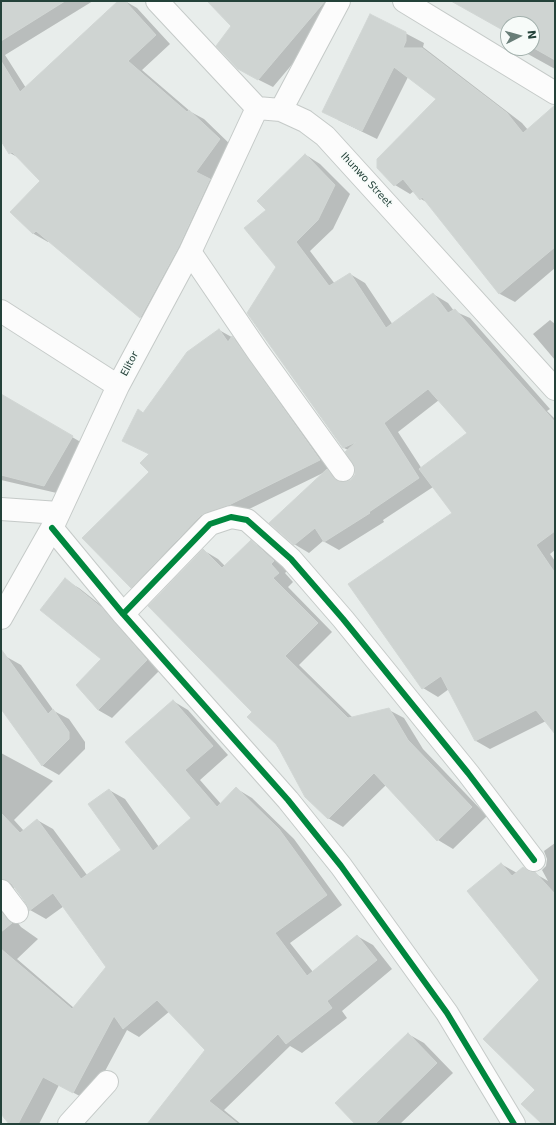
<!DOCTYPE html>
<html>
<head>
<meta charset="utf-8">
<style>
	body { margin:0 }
	#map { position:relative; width:556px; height:1125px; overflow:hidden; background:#e8edeb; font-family:"DejaVu Sans",sans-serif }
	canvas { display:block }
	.frame { position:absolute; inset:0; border:2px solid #24423a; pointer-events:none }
	.north { position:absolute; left:500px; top:16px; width:40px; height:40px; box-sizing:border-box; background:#f7fbf9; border:1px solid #a3b1ad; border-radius:50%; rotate:84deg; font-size:11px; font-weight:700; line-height:16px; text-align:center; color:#24423a }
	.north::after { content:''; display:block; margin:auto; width:14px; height:18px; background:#697e78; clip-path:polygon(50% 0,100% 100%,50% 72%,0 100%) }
</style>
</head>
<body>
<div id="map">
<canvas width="556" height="1125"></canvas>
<div class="frame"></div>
<div class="north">N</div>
</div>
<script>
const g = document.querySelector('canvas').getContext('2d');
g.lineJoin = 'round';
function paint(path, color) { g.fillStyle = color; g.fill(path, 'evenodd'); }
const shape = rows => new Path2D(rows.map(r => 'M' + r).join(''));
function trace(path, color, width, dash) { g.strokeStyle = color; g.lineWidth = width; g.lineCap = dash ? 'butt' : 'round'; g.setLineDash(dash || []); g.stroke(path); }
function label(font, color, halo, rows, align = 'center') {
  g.font = font + ' "DejaVu Sans",sans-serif'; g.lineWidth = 3.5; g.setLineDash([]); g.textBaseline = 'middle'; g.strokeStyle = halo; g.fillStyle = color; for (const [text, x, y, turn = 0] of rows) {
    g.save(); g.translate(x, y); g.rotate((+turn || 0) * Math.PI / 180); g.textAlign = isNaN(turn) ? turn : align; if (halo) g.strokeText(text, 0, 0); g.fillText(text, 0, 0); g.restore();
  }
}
const shadow = shape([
	[1,1,93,1,5,55,26,88,120,1,125,1,137,8,170,44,142,70,191,112,204,119,234,148,210,180,224,188,155,325,141,317,49,240,48,242,34,234,11,212,41,181,19,158,10,153,1,139],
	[209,1,332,1,337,11,273,87,253,77,233,26],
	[457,1,555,1,555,69,517,48,532,48,532,24,508,24,508,32],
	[371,15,424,43,423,47,522,123,528,130,555,109,555,268,515,302,500,294,428,203,421,199,414,191,410,194,395,185,438,99,408,77,377,139,338,120],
	[306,155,320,164,350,194,333,229,310,251,335,284,350,274,365,283,393,325,433,294,448,303,454,311,470,318,550,409,547,411,555,419,555,550,550,554,555,561,555,733,546,721,490,749,476,741,449,689,438,697,423,688,453,514,433,487,383,520,384,522,339,550,323,541,309,553,294,544,325,472,243,512,215,523,145,595,131,587,151,472,150,454,138,410,144,413,219,330,246,345,333,468,327,471,346,483,351,481,355,475,356,468,348,450,344,448,277,267,267,210],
	[439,400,469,433,422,469,398,432],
	[550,320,555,324,555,360,533,334],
	[1,395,89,447,61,494,1,480],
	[251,542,266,550,288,570,285,573,293,582,288,587,332,632,299,665,353,718,389,710,404,718,423,749,487,816,453,849,438,840,386,785,343,827,328,818,253,712,203,550,218,559,225,566],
	[65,580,79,588,116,617,161,669,112,718,98,710,103,659],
	[5,656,21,665,54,711,69,719,85,742,85,749,59,775,43,766,1,708,1,661],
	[173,701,188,710,228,755,200,780,221,804,237,789,252,798,294,839,342,905,290,943,313,972,357,936,373,945,392,969,342,1011,347,1018,302,1053,290,1046,224,1110,241,1124,153,1124,207,1049,170,1011,139,1037,127,1030,89,1101,59,1085,39,1124,11,1124,1,1112,1,753,53,781,14,820,24,831,37,820,53,829,87,875,122,850,109,790,125,799,159,847,192,818],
	[15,887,30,910,46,919,64,906,107,967,74,1008,17,959,38,939,21,927,6,908,10,890],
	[555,843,555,1124,545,1124,536,1090,541,980,501,864,517,873,534,873,548,881,542,870,546,866,547,859,544,851],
	[408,1034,424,1043,453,1073,400,1124,357,1124]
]);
const building = shape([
	[1,1,65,1,1,41,1,1],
	[118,1,125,1,156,35,128,61,187,112,189,110,220,139,196,172,210,179,179,246,140,318,36,231,33,234,10,212,40,181,12,152,9,154,1,141,1,61,20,92,118,1],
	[207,1,325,1,258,80,238,69,216,46,231,26,207,1],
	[451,1,555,1,555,60,532,47,532,24,508,24,508,33,451,1],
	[370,14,406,32,406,41,403,48,422,48,507,113,523,133,555,105,555,247,499,294,422,197,420,200,403,179,394,186,377,168,377,159,436,99,394,67,362,131,322,112,370,14],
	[305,154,335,185,318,220,296,242,329,286,350,273,386,328,433,293,448,313,455,309,555,422,555,531,536,545,555,573,555,734,536,710,475,741,441,676,422,689,348,584,452,513,419,469,467,433,428,389,384,423,419,478,369,512,370,513,324,542,315,528,294,545,269,523,327,469,338,481,344,482,351,480,355,475,355,469,345,452,356,442,343,448,247,313,276,267,244,228,266,210,257,201,305,154],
	[219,329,228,342,232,336,320,460,229,505,201,515,131,588,82,538,149,472,140,463,149,454,122,441,138,409,143,413,187,352,219,329],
	[1,394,73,436,44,486,1,475,1,394],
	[251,540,274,561,271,564,279,573,273,578,318,623,285,656,348,718,389,708,408,740,472,807,437,841,374,773,328,819,305,797,277,745,247,717,252,712,148,606,203,549,222,568,251,540],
	[65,578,102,608,147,660,98,710,76,685,101,659,40,610,65,578],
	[1,649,48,714,53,709,69,732,69,739,42,766,1,709,1,649],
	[173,700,213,746,185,770,217,807,236,787,279,829,327,895,275,933,307,976,357,935,377,960,327,1001,332,1008,286,1044,278,1034,209,1101,238,1124,147,1124,205,1050,157,1000,123,1029,114,1016,73,1093,43,1077,18,1124,9,1124,1,1114,1,949,72,1009,106,967,53,893,29,911,27,904,11,883,1,879,1,813,20,833,37,819,81,879,121,850,88,804,109,789,153,851,191,818,125,742,173,700],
	[501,863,512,876,523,867,529,871,535,872,555,894,555,1124,542,1124,521,1104,535,1090,483,1039,539,980,467,891,501,863],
	[1,912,12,923,1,932,1,912],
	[408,1033,437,1063,375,1124,355,1124,335,1103,408,1033]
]);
const minor = shape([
	[157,1,257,108,281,110,305,121,325,136,555,389],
	[404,1,555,93],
	[281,110,339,1],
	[190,252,258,352,343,470],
	[1,311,118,386],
	[1,509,59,513],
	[52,528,123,614,288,800,341,866,447,1013,514,1124],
	[123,614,210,524,231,517,247,520,291,559,343,619,468,773,534,860],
	[1,618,52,528,118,386,190,252,257,108],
	[1,891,17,912],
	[69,1124,107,1082]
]);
const cycleway = shape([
	[52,528,123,614,288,800,341,866,447,1013,514,1124],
	[123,614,210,524,231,517,247,520,291,559,343,619,468,773,534,860]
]);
const streetNames = [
	["Ihunwo Street",366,180,47],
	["Elitor",130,364,-62]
];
paint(shadow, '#0003');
paint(building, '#cfd4d2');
trace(building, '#d1d6d4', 1);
trace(minor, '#c5cac8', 24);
trace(minor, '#fcfcfc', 22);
trace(cycleway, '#00873e', 6);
label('10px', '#24423a', '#f7fbf9', streetNames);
</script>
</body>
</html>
